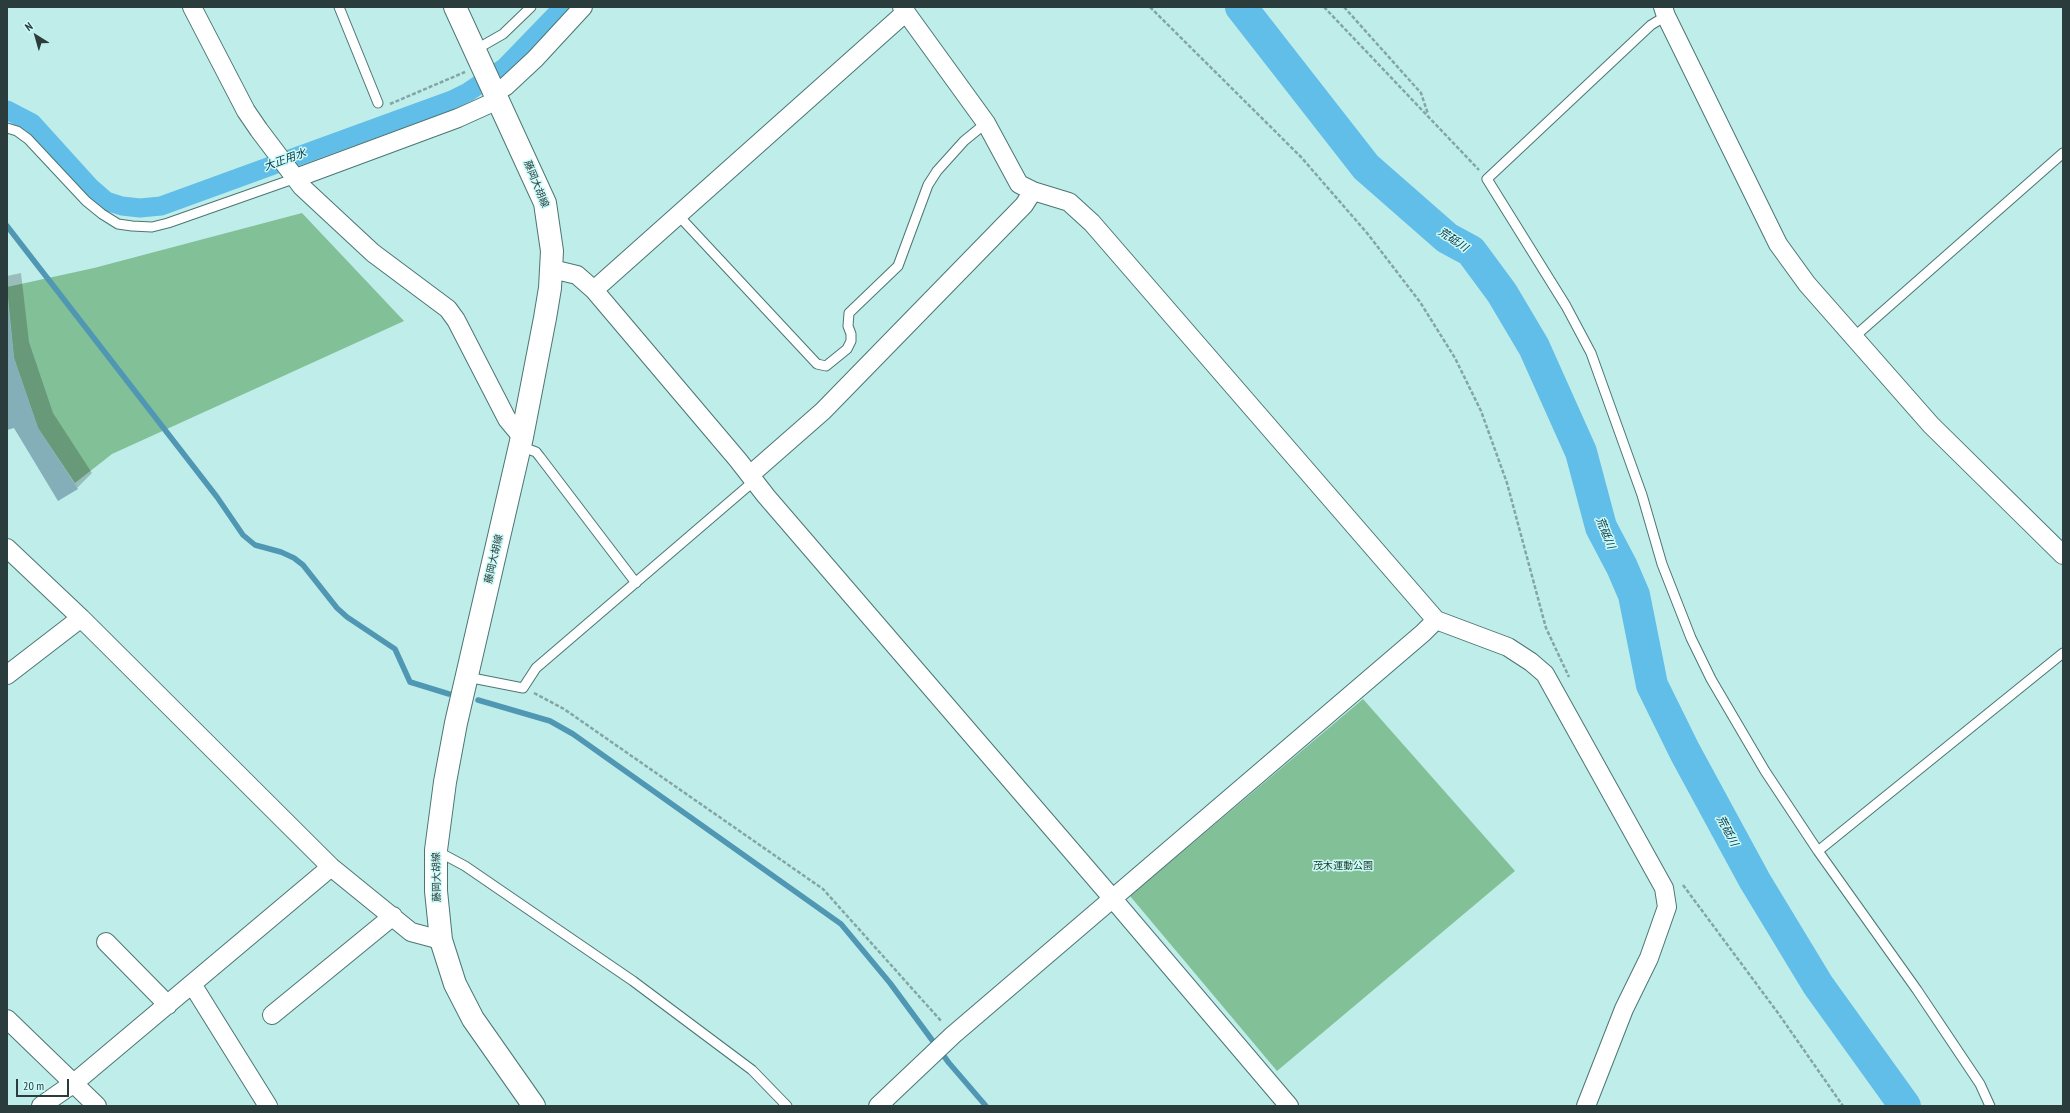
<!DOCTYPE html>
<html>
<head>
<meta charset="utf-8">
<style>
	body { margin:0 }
	#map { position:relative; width:2070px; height:1113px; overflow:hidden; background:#bfedea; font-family:"PT Sans Narrow",sans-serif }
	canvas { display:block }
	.frame { position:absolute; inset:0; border:8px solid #2a3c3b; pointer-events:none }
	.north { position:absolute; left:16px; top:16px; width:40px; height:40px; -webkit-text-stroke:3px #ccfaf8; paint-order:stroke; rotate:323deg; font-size:11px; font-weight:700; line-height:16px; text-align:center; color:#2a3c3b }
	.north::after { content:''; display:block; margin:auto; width:14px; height:18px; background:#2a3c3b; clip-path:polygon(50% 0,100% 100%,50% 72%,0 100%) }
	.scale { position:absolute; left:16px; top:1079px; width:53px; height:18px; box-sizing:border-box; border:2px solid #2a3c3b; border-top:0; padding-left:5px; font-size:12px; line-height:14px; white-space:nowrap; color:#2a3c3b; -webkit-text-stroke:3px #ccfaf8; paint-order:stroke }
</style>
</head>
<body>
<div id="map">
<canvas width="2070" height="1113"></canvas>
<div class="frame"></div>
<div class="north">N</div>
<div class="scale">20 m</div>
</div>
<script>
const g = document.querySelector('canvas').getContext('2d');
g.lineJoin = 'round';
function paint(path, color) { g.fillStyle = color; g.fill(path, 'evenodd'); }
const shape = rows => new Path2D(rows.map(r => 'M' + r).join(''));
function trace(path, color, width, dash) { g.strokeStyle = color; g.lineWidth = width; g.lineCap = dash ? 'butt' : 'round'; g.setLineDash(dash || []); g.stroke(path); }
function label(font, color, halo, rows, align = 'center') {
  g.font = font + ' "PT Sans Narrow","Noto Sans JP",sans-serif'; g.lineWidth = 3; g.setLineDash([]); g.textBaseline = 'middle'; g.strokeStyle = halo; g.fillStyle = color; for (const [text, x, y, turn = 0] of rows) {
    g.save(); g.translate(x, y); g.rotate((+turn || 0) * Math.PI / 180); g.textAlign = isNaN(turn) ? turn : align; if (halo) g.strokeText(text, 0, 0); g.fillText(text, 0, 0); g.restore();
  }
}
const green = shape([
	[302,213,404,321,112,454,75,483,38,428,14,358,7,287,94,268],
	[1363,699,1515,871,1277,1071,1130,896]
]);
const shadow = shape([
	[21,273,29,342,53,413,92,473,77,488,15,426,7,429,7,276]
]);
const stream = shape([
	[7,226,217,497,243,535,255,545,281,552,294,558,303,565,337,608,347,617,395,649,410,682,449,694],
	[478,700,550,721,573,734,841,924,890,983,949,1063,986,1106]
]);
const canal = shape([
	[7,110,32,123,90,187,106,201,122,206,140,208,161,206,452,100,468,92,504,68,563,7]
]);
const river = shape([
	[1241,7,1366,167,1447,238,1471,251,1502,293,1534,347,1581,452,1601,527,1622,567,1634,595,1652,685,1685,752,1755,881,1818,985,1905,1106]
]);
const building = shape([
	[8,304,14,358,38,428,78,489,58,501,14,428,7,430]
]);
const path = shape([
	[1150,7,1301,157,1367,233,1420,302,1455,358,1481,411,1507,483,1546,628,1569,677],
	[1324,7,1479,170],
	[1344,7,1421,93,1428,114],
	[390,104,465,72],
	[534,693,564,709,823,889,942,1022],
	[1683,885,1778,1013,1843,1106]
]);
const lane = shape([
	[339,7,378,103],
	[1666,16,1651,25,1487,179,1566,306,1591,353,1642,495,1662,564,1691,638,1711,679,1765,771,1818,851,1917,990,1980,1084,1990,1106],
	[475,50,503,34,531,7],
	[7,128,17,131,28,139,86,201,102,214,118,224,132,226,152,227,168,223,296,178],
	[678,215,817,364,826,366,847,349,851,341,851,334,848,326,849,313,898,266,928,185,937,171,964,141,986,123],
	[1854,337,2063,153],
	[520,446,536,452,540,457,636,583],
	[467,677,523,688,536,668,754,481],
	[437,851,465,866,633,981,752,1070,787,1106],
	[1818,851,2063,653]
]);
const street = shape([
	[192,7,246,111,259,130,302,187,373,253,448,309,456,320,507,419,522,437],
	[902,7,986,123,1019,184,1033,191,1069,202,1092,223,1436,620,1508,647,1531,662,1545,674,1664,888,1667,907,1649,958,1624,1009,1586,1106],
	[1663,7,1666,16,1778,244,1807,284,1931,425,2063,555],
	[494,93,506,86,535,59,583,7],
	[296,178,458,118,498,100],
	[552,269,577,275,594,290,738,460,766,496,1113,899,1289,1106],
	[594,290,906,12],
	[750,475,823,411,1024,205,1033,191],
	[7,548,81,618,331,867,411,932,441,940],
	[7,675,81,618],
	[106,942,168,1005],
	[192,984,268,1106],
	[272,1015,393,916],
	[7,1019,97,1106],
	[41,1106,74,1083,331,867],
	[878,1106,953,1035,1423,633,1436,620]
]);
const primary = shape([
	[455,7,545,203,552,251,550,288,545,318,522,437,456,723,445,782,436,850,436,891,441,940,455,984,473,1019,534,1106]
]);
const streetNames = [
	["藤岡大胡線",536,184,68],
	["藤岡大胡線",494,559,-77],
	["藤岡大胡線",437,877,-91]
];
const parkNames = [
	["茂木運動公園",1343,866]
];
const waterNames = [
	["大正用水",285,160,-20],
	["荒砥川",1453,240,34],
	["荒砥川",1605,533,68],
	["荒砥川",1727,831,62]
];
paint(green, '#82c097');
paint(shadow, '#0003');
trace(stream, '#5097b4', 5.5);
trace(canal, '#61bee8', 19);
trace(river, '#61bee8', 32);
paint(building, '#85afb8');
trace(lane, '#4b7674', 11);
trace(street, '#4b7674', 20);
trace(primary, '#4b7674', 24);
trace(path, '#83a6a4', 2.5, [4, 2]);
trace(lane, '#fff', 9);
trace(street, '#fff', 18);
trace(primary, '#fff', 22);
label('10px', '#2a3c3b', '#ccfaf8', streetNames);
label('10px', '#163823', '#ccfaf8', parkNames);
label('italic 11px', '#053243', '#ccfaf8', waterNames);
</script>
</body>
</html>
